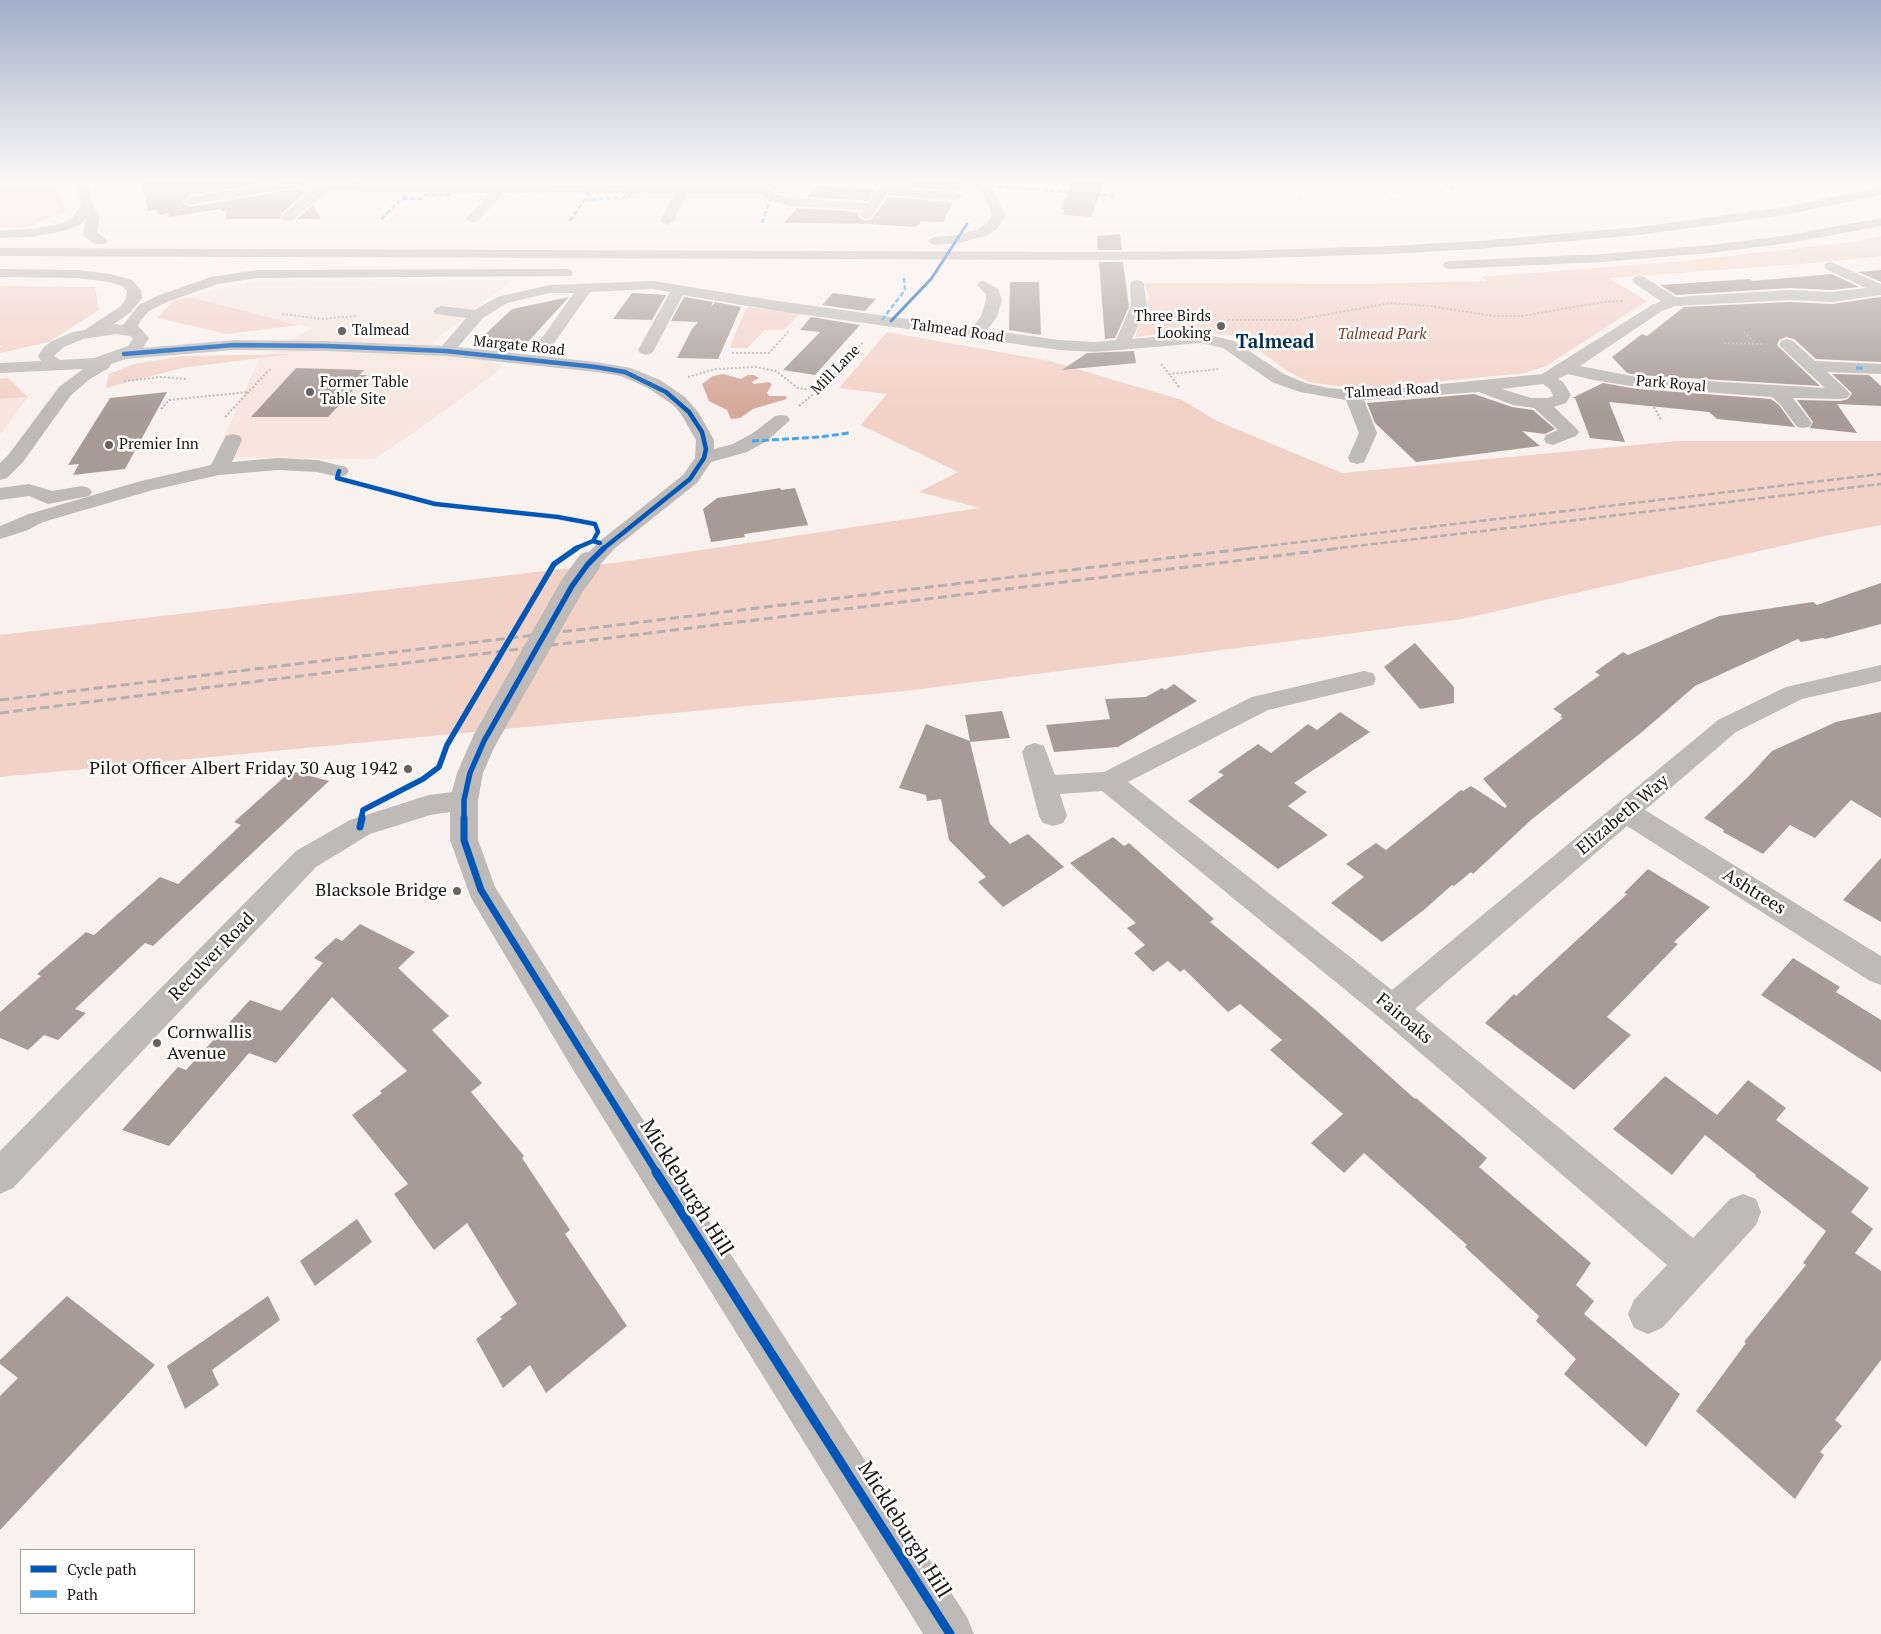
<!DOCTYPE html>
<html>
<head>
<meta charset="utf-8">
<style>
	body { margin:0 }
	#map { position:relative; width:1881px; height:1634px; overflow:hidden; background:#f9f1ee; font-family:"PT Serif",serif }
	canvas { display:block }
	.legend { position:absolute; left:20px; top:1549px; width:175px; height:65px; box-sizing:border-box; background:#fff; border:1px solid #a4a1a1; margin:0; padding:6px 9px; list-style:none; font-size:15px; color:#1b1513 }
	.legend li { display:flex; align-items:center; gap:10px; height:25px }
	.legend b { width:25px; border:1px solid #a4a1a1 }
</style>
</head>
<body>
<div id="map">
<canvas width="1881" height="1634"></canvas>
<ul class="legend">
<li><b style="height:6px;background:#0057b8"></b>Cycle path</li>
<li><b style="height:6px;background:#3fa9f5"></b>Path</li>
</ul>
</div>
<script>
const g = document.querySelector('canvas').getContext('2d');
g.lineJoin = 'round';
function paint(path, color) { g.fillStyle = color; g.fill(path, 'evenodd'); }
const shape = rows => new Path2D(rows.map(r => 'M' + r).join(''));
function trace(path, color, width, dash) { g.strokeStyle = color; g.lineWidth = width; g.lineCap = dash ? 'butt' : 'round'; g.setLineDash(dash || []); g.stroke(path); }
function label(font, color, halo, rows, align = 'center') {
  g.font = font + ' "PT Serif",serif'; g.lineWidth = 5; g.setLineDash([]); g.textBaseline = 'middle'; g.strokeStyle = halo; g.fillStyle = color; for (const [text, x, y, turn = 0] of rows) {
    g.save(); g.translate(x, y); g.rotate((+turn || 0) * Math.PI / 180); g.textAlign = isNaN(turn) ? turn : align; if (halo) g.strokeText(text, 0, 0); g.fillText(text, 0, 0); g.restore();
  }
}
const built = shape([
	[512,280,432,343,503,366,489,378,422,427,374,459,215,457,259,359,311,328,190,297,214,289,257,281],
	[28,397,0,435,0,399]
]);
const green = shape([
	[0,183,54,183,66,211,28,227,0,228],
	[1881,236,1881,256,1814,263,1609,278,1647,301,1546,366,1525,373,1383,387,1337,386,1309,382,1289,372,1247,342,1229,335,1187,331,1135,337,1149,298,1145,283,1365,284,1487,281,1482,277,1684,261,1851,242],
	[0,286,95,287,99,310,49,342,0,353,0,347,3,347,0,345],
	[190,297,299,325,227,334,157,318,174,300],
	[749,307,800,314,784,330,765,330,747,348,731,348,730,347,737,329,746,309],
	[887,332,1050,361,1182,400,1217,421,1342,473,1677,441,1881,441,1881,525,1825,536,1462,619,905,691,0,777,0,635,622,562,980,508,919,492,958,472,861,425,887,394,839,388],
	[292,354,182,368,106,388,109,374,134,364,183,356],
	[8,378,28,397,0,399,0,379]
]);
const water = shape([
	[723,374,741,379,747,375,754,375,759,378,752,382,754,384,769,382,772,384,767,393,769,396,786,396,787,399,753,409,740,418,731,419,727,410,709,401,702,384,713,376]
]);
const building = shape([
	[142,183,264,183,190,195,182,202,190,207,301,188,301,191,304,191,306,193,282,213,280,219,226,219,226,211,222,211,221,209,169,217,168,213,159,215,157,210,148,211],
	[914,183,962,183,958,191,910,187],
	[1072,183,1104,183,1091,217,1063,215,1064,209,1061,209],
	[817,185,876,190,867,201,807,197],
	[888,197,953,202,943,222,921,221,919,225,914,227,872,224,784,223,797,208,859,212,858,217,865,221,871,220],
	[313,205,321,219,297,219],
	[1120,234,1122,250,1098,250,1097,236],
	[1099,262,1123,262,1129,307,1115,338,1105,339],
	[1881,270,1881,282,1858,272],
	[1832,274,1859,287,1832,290,1790,288,1676,295,1660,285,1750,279,1752,281],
	[1010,282,1039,282,1041,335,1009,330],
	[632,293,666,295,652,320,613,319],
	[833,293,876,299,865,311,822,305],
	[569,297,525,345,477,342,512,309],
	[684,297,713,302,711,307,715,302,741,307,718,359,677,358,692,329,698,322,671,321],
	[1881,297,1881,362,1816,359,1794,339,1786,337,1779,340,1777,345,1780,348,1820,386,1637,375,1627,373,1612,357,1642,334,1647,336,1684,307,1790,302,1832,304],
	[811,317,860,325,815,375,783,370,820,332,800,330],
	[1134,351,1136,363,1062,370,1087,353],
	[296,368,364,370,359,375,367,375,328,417,251,417],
	[1832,374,1869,375,1881,386,1881,406,1837,404,1857,433,1810,428,1813,422,1797,400,1841,401,1848,399,1852,393],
	[1603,383,1637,389,1771,399,1779,405,1795,427,1717,419,1709,412,1609,402,1625,442,1590,438,1575,398,1572,398],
	[167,392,125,469,73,475,79,464,68,465,110,398],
	[1474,394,1512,407,1533,410,1555,429,1545,434,1522,431,1540,446,1416,462,1375,423,1367,403],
	[780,488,781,490,795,488,808,525,744,534,745,537,711,542,703,509,717,498],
	[1881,583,1881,624,1825,639,1823,638,1801,642,1798,639,1695,686,1642,732,1531,820,1473,874,1471,872,1454,886,1452,885,1425,909,1382,942,1331,903,1364,877,1346,864,1376,843,1386,850,1461,790,1463,791,1471,786,1505,808,1507,806,1483,779,1563,718,1560,717,1562,715,1553,709,1600,675,1595,672,1623,652,1628,655,1719,616,1813,602,1817,605],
	[1415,643,1454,687,1454,703,1420,709,1384,667],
	[1174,684,1197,701,1118,747,1054,752,1046,725,1110,719,1105,699,1146,697,1162,688,1165,690],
	[1002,711,1010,738,970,742,990,824,1010,844,1028,834,1064,867,1003,907,978,882,986,877,949,840,941,799,927,801,926,795,899,788,926,724,970,741,965,715],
	[1340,712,1370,732,1294,783,1307,792,1288,806,1328,835,1278,869,1188,801,1224,775,1218,772,1258,744,1271,753,1308,724,1317,730],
	[1881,712,1881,818,1851,800,1815,838,1790,825,1763,854,1723,832,1724,830,1704,818,1748,777,1772,751,1836,722],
	[291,771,329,781,153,946,145,943,75,1009,86,1013,58,1040,44,1035,28,1050,0,1038,0,1012,41,976,37,974,86,932,94,935,160,877,178,884,241,825,234,822],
	[1113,837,1124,846,1129,843,1214,919,1210,922,1319,1013,1415,1099,1416,1098,1487,1158,1479,1167,1591,1263,1576,1285,1594,1301,1584,1314,1680,1394,1646,1447,1564,1374,1576,1359,1536,1321,1539,1316,1465,1247,1467,1245,1364,1153,1344,1173,1311,1143,1343,1114,1270,1050,1282,1040,1240,1004,1228,1012,1184,969,1180,972,1168,961,1153,972,1134,953,1145,945,1127,928,1136,923,1070,863],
	[1881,858,1881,922,1843,900],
	[1648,869,1710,907,1674,942,1678,944,1607,1017,1631,1035,1574,1090,1485,1023,1514,994,1516,996,1627,894,1624,893],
	[360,924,415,952,398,968,449,1016,432,1030,482,1083,471,1092,524,1156,522,1158,570,1230,565,1234,627,1326,546,1393,530,1365,503,1388,476,1339,502,1319,500,1317,517,1304,467,1223,434,1250,394,1194,408,1184,352,1115,382,1093,380,1091,407,1071,332,997,276,1063,249,1053,169,1146,122,1130,178,1067,186,1070,250,1000,281,1011,323,963,314,958,336,938,342,941],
	[1793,958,1840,987,1836,992,1881,1020,1881,1072,1761,995],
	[1665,1076,1717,1115,1748,1080,1786,1108,1776,1120,1869,1188,1851,1212,1873,1229,1855,1253,1881,1271,1881,1360,1835,1420,1842,1426,1820,1452,1824,1455,1795,1499,1696,1411,1746,1343,1744,1342,1806,1265,1803,1263,1826,1231,1755,1176,1756,1175,1705,1135,1672,1175,1613,1129],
	[357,1219,372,1242,315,1286,300,1261],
	[67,1296,155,1365,0,1530,0,1396,18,1378,0,1364,0,1360],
	[268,1296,280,1320,212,1370,219,1385,185,1409,167,1366]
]);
const path = shape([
	[1287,183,1302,199],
	[1365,183,1394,200],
	[282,314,321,319,357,316],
	[1228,320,1295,320,1391,303,1430,306,1494,316,1522,316,1603,302,1623,301],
	[1744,332,1755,343],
	[1724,343,1764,344],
	[732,353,769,353,789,331],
	[1161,364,1169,374],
	[688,377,716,369,755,367,776,371,798,388,817,391],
	[124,381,161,377,187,379],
	[1179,387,1169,374,1220,369],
	[799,406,824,385,864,341],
	[1654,407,1661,420],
	[161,409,169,400,249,392],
	[225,417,270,369],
	[361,484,435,504,558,517,594,524]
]);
const minor = shape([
	[77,183,89,183,93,207,92,210,82,210,81,207,77,183],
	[276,183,687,186,762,186,772,183,791,183,789,186,772,191,775,194,791,198,868,203,879,189,886,187,956,192,962,196,956,200,887,195,871,218,866,219,859,215,862,210,791,206,767,200,760,194,686,194,674,221,667,225,660,221,674,194,504,193,477,222,472,223,465,219,490,193,327,191,293,220,288,221,283,220,281,217,283,214,314,189,302,186,190,205,184,201,190,197,276,183],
	[975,183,988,183,994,191,1006,216,1004,219,994,219,984,195,975,183],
	[1831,262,1881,284,1881,295,1832,302,1790,300,1675,306,1662,311,1580,366,1637,377,1825,388,1781,347,1779,344,1781,341,1787,339,1793,341,1815,361,1881,364,1881,374,1827,372,1847,390,1850,394,1847,398,1841,399,1793,398,1812,423,1809,427,1803,428,1797,427,1780,404,1772,397,1637,387,1593,380,1568,374,1558,379,1563,382,1571,395,1566,403,1554,407,1576,428,1579,432,1576,436,1553,445,1546,443,1544,439,1546,435,1558,430,1534,408,1513,405,1479,392,1364,400,1377,433,1366,458,1364,462,1357,464,1350,462,1348,458,1359,433,1346,400,1300,392,1272,382,1223,348,1201,343,1095,352,1059,350,778,311,683,295,654,350,652,353,646,355,640,353,638,350,670,292,653,289,590,292,550,349,544,351,538,349,536,346,574,293,550,293,507,303,483,318,458,347,596,362,631,368,660,380,685,397,698,412,714,440,714,449,733,444,753,433,775,416,781,415,787,416,790,420,767,441,747,452,711,462,697,483,614,549,596,569,588,570,580,569,577,564,600,541,683,475,695,458,696,440,681,414,673,405,648,388,621,376,596,372,446,356,326,351,234,350,126,359,111,364,109,368,90,379,71,395,23,462,7,478,0,480,0,463,9,454,59,387,83,369,0,373,0,363,41,361,38,356,44,347,52,341,73,332,116,324,141,329,149,338,143,348,234,340,326,341,442,346,466,318,436,314,433,311,436,308,441,306,475,310,497,297,550,285,653,281,778,301,972,328,981,316,986,300,986,294,977,285,979,282,984,281,998,289,1002,300,997,317,987,330,1059,340,1095,342,1116,340,1131,306,1130,284,1132,281,1137,280,1142,281,1144,284,1147,306,1132,339,1201,333,1234,341,1284,374,1305,383,1328,388,1353,390,1392,389,1542,374,1652,305,1661,301,1634,283,1632,280,1634,277,1639,276,1644,277,1676,297,1790,290,1832,292,1866,288,1826,269,1824,266,1826,263,1831,262],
	[116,334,130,336,133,339,128,346,94,358,60,360,54,356,64,347,83,339,116,334],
	[1543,384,1550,389,1553,396,1548,398,1531,398,1502,389,1543,384],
	[233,434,240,436,242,440,232,462,278,458,317,460,346,467,349,471,346,475,339,477,317,472,278,470,219,475,153,490,43,522,28,530,0,539,0,526,29,514,141,481,211,465,226,436,233,434],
	[29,484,52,491,82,486,89,488,92,492,89,496,48,504,29,496,0,500,0,488,29,484],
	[1881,665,1881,681,1802,699,1736,732,1645,810,1881,956,1881,985,1870,981,1627,826,1415,1009,1693,1238,1730,1199,1743,1194,1756,1199,1761,1212,1756,1225,1662,1328,1648,1334,1634,1328,1628,1314,1634,1300,1667,1265,1381,1019,1102,791,1060,794,1067,816,1063,823,1053,826,1043,823,1039,816,1022,752,1026,746,1035,743,1044,746,1055,775,1104,772,1252,697,1364,671,1373,673,1376,679,1373,685,1268,710,1128,782,1392,990,1718,720,1786,687,1881,665],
	[484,732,493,735,497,741,483,773,478,800,478,840,495,887,593,1043,967,1617,974,1634,923,1634,569,1063,471,898,450,840,450,812,430,815,370,834,316,867,13,1188,0,1194,0,1151,296,851,350,820,429,795,452,792,457,773,471,741,475,735,484,732]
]);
const highway = shape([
	[1881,187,1881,195,1785,215,1639,235,1477,249,1389,254,1234,259,1090,260,0,256,0,248,1090,252,1234,251,1389,246,1477,241,1639,227,1785,207,1881,187],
	[87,203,92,204,100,217,97,233,105,238,107,241,105,244,95,244,85,237,83,234,86,217,83,223,67,230,33,237,0,238,0,230,33,229,63,223,73,217,82,204,87,203],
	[999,212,1006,216,996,230,985,236,959,243,934,245,927,241,934,237,958,235,975,230,986,224,994,213,999,212],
	[1881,218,1881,226,1789,243,1711,253,1602,262,1450,269,1445,268,1443,265,1445,262,1450,261,1602,254,1711,245,1789,235,1881,218],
	[0,269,78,270,110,274,132,280,141,290,142,298,131,312,98,335,92,337,86,335,84,332,86,329,121,306,126,298,127,291,122,286,109,282,78,278,0,277,0,269],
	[566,269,571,270,573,273,571,276,257,278,218,284,167,302,149,311,141,320,138,326,143,332,141,335,129,335,122,326,139,305,157,296,211,277,257,270,566,269]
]);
const railFar1 = shape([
	[1241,549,1881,474],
	[1331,549,1881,484]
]);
const rail = shape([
	[0,700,1251,548],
	[0,713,1341,548]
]);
const minorBridge = shape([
	[484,741,572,586,588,564]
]);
const quietFar1 = shape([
	[1444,183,1452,189],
	[983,185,1115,196],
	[403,199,421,199,425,195,448,195,455,189],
	[584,200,629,197,634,189],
	[381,219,413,188],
	[570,221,592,189],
	[762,223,771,197],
	[882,320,905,290,904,278]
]);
const quiet = shape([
	[1856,368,1863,368],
	[752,441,820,437,849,433]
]);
const cyclewayFar4 = shape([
	[891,321,931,279,967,224]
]);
const cyclewayFar3 = shape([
	[124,354,234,345,326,346,446,351,596,367,625,372,666,392,689,412,702,432,706,449,704,458,690,479,603,549],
	[339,471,337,478,435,504,558,517,595,524,598,532,593,541,600,543],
	[574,549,593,541]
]);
const cyclewayFar2 = shape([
	[361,819,363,810,423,779,439,767,447,745,554,564,577,548],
	[464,819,464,800,470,773,484,741,572,586,588,564,604,548]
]);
const cyclewayFar1 = shape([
	[464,818,464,840,481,890,657,1173],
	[360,827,362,818]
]);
const cycleway = shape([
	[656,1172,950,1634]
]);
const markers = [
	[1221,326,5,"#696260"],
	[342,331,5,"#696260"],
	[310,392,5,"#696260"],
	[109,445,5,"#696260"],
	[408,769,5,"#696260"],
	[457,891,5,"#696260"],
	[157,1043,5,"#696260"]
];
const farPoinames = [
	["Three Birds",1211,317,"right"],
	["Looking",1211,334,"right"],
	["Talmead",352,331],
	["Former Table",320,383],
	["Table Site",320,400],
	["Premier Inn",119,445]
];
const farStreetnames = [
	["Talmead Road",957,331,8],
	["Margate Road",519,346,6],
	["Mill Lane",836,370,-46],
	["Park Royal",1671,384,5],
	["Talmead Road",1392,391,-3]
];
const farParknames = [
	["Talmead Park",1382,335]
];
const poiNames = [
	["Pilot Officer Albert Friday 30 Aug 1942",398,769],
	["Blacksole Bridge",447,891],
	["Cornwallis",167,1033,"left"],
	["Avenue",167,1054,"left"]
];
const streetNames = [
	["Elizabeth Way",1623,815,-40],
	["Ashtrees",1754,892,32],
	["Reculver Road",212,957,-46],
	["Fairoaks",1404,1019,40]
];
const farDistrictnames = [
	["Talmead",1275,343]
];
const nearStreetnames = [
	["Mickleburgh Hill",686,1188,58],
	["Mickleburgh Hill",904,1530,58]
];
paint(built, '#f7e5de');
paint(green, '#f2d1c6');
paint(water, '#d5a89a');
paint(building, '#a89a95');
trace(path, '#b8b4b2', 2, [2, 2]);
paint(minor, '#bdbab8');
paint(highway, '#bcb6b4');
trace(railFar1, '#b3b0ad', 2.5, [7, 3]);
trace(rail, '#b3b0ad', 3, [9, 4.5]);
trace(minorBridge, '#bdbab8', 24);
trace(quietFar1, '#3fa9f5', 2.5, [5, 2.5]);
trace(quiet, '#3fa9f5', 3, [7, 3]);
trace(cyclewayFar4, '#0057b8', 3);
trace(cyclewayFar3, '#0057b8', 4.5);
trace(cyclewayFar2, '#0057b8', 5.5);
trace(cyclewayFar1, '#0057b8', 7);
trace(cycleway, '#0057b8', 9);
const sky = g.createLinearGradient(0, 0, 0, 412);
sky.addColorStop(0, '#a0afc9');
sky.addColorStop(0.44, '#fcf9f7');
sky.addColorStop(1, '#fcf9f700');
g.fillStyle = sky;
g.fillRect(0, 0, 1881, 412);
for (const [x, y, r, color] of markers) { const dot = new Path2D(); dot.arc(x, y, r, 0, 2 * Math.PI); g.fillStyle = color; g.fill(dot); trace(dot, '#fff', 2); }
label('15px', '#1b1513', '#fff', farPoinames, 'left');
label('15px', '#1b1513', '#fff', farStreetnames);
label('italic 15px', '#81371f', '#fff', farParknames);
label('18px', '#1b1513', '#fff', poiNames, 'right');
label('18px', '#1b1513', '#fff', streetNames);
label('bold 19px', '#033155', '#fff', farDistrictnames);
label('21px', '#1b1513', '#fff', nearStreetnames);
</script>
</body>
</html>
